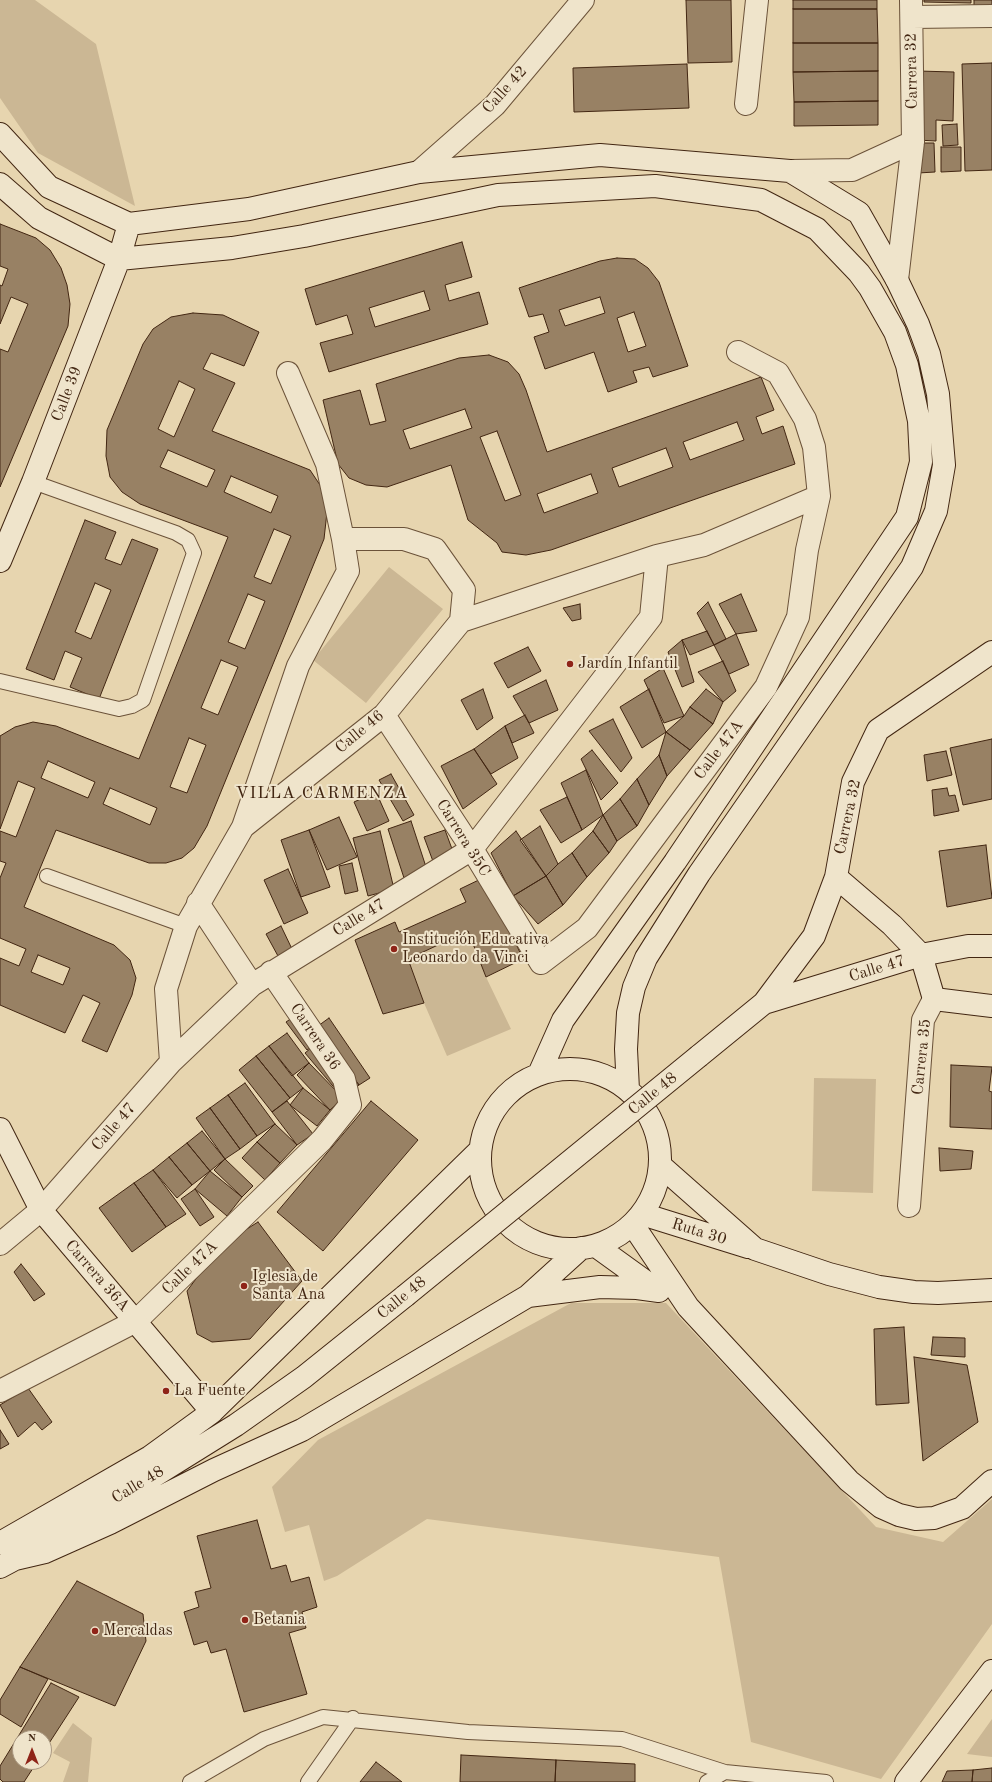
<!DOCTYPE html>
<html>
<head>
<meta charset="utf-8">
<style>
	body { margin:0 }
	#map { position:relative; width:992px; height:1782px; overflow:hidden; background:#e7d5af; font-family:"Old Standard TT",serif }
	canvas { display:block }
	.north { position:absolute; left:12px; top:1730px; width:40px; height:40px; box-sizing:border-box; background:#efe4cb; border:1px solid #aa9881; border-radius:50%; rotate:0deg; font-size:11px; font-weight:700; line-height:16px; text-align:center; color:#422612 }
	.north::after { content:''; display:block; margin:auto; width:14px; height:18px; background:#8f2418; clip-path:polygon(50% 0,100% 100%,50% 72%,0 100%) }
</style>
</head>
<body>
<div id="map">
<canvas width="992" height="1782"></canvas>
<div class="north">N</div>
</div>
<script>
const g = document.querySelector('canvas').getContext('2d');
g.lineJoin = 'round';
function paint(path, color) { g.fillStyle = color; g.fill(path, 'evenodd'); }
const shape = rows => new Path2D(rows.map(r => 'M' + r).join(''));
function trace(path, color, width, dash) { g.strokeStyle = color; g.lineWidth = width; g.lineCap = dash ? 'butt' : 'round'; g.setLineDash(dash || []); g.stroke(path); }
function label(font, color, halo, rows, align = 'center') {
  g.font = font + ' "Old Standard TT",serif'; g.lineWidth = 4; g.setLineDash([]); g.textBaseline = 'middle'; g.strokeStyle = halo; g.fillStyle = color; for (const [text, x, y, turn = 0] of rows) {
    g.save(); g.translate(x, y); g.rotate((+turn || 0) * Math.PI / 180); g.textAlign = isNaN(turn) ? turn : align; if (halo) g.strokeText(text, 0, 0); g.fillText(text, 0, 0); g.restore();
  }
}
const green = shape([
	[0,0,35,0,96,44,135,206,38,153,0,98],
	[389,567,443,609,366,703,313,660],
	[468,931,486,977,511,1029,447,1056,424,1003,408,959],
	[814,1078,876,1079,873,1193,812,1191],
	[571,1303,666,1303,876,1527,943,1542,992,1499,992,1624,881,1779,751,1742,719,1557,427,1519,337,1576,324,1581,309,1525,285,1532,272,1487,318,1440],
	[992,1719,992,1757,967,1754],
	[73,1723,92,1738,88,1782,63,1782,70,1762,53,1753]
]);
const building = shape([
	[686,0,731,0,732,62,688,63,686,0],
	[793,0,877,0,877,9,793,9,793,0],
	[924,0,971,0,971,3,924,2,924,0],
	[974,0,992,0,992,6,974,6,974,0],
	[793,9,877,9,878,43,793,43,793,9],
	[793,43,878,43,878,71,793,72,793,43],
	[992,63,992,170,965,171,962,64,992,63],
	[687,64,689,108,574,112,573,68,687,64],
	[878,71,878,101,794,102,793,72,878,71],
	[918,71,954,72,953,121,936,120,936,141,917,140,918,71],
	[878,101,878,125,794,126,794,102,878,101],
	[957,124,958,145,943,146,942,125,957,124],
	[917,143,934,143,935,172,918,173,917,143],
	[941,147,961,147,961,171,941,172,941,147],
	[0,224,36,238,50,250,61,268,67,285,70,304,68,326,0,487,0,349,8,352,28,304,11,297,0,324,0,285,2,286,8,269,0,266,0,224],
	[462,242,472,277,445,285,449,301,479,292,488,324,329,372,320,343,353,334,347,315,316,325,305,289,462,242],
	[424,291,430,310,375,327,369,308,424,291],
	[617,258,635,259,648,268,659,282,688,366,653,377,649,367,633,371,637,382,608,392,594,352,545,369,534,337,549,332,543,314,529,317,519,288,600,261,617,258],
	[600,297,605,313,565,326,559,310,600,297],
	[634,312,646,346,628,352,617,318,634,312],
	[193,313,223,315,259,332,244,366,211,353,203,369,235,383,212,431,310,470,324,491,327,512,324,539,207,826,194,848,182,858,166,863,149,863,56,830,24,907,114,945,130,960,136,978,132,995,107,1052,82,1041,100,1003,83,995,65,1033,0,1005,0,958,19,966,26,949,0,938,0,878,6,863,0,861,0,831,16,837,35,788,18,781,0,829,0,736,15,727,33,722,56,726,139,759,228,537,140,504,122,492,110,477,106,456,107,430,143,344,153,329,171,317,193,313],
	[179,381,195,389,174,437,158,429,179,381],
	[168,450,215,470,207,487,160,467,168,450],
	[231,476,278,496,271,513,224,492,231,476],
	[274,529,291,536,271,584,254,577,274,529],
	[248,594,265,601,245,649,228,642,248,594],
	[221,660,238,667,218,715,201,708,221,660],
	[189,738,206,745,187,793,170,787,189,738],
	[48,761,95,782,88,798,41,778,48,761],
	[110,788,157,808,150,825,103,804,110,788],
	[38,955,70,968,63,985,31,972,38,955],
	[489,355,508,362,519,374,526,390,547,452,761,377,774,410,756,417,762,434,783,426,795,464,551,550,526,555,502,552,497,543,468,520,451,465,387,487,366,485,349,478,338,464,323,400,360,390,370,425,386,421,376,384,459,358,489,355],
	[465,409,472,428,410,449,403,430,465,409],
	[737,422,744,440,690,460,683,442,737,422],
	[497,431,521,495,505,501,480,437,497,431],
	[666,448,673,467,619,487,612,468,666,448],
	[591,474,598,493,544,513,537,494,591,474],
	[85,520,116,532,105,559,121,565,132,539,158,549,99,699,70,687,82,658,65,651,54,680,26,669,85,520],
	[95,583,111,590,91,639,75,632,95,583],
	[741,594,757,631,736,634,719,604,741,594],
	[708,602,726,639,714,645,697,613,708,602],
	[580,604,581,619,572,621,563,608,580,604],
	[707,631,714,645,690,655,682,640,707,631],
	[736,634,749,665,729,674,714,645,736,634],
	[682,640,694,682,682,687,668,652,682,640],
	[528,647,541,671,508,688,494,663,528,647],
	[723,661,736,691,723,702,698,672,723,661],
	[663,668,684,716,664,723,644,680,663,668],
	[546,680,558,710,529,723,513,696,546,680],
	[483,689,493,718,477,730,461,700,483,689],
	[649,689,666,732,642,748,620,707,649,689],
	[706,689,723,702,713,724,690,707,706,689],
	[690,707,713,724,690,750,666,732,684,716,690,707],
	[525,715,534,733,512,743,505,726,525,715],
	[613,719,632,758,621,772,589,731,613,719],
	[505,726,518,758,491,774,474,749,505,726],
	[666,732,690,750,667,776,659,755,666,732],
	[992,739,992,799,963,805,950,748,992,739],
	[474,749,497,784,463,809,441,766,474,749],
	[592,750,618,783,601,800,581,759,592,750],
	[946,751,952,775,927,781,924,755,946,751],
	[659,755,667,776,649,805,637,779,659,755],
	[586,770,603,815,582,830,561,783,586,770],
	[391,774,414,815,403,821,379,780,391,774],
	[637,779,649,805,637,826,620,799,637,779],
	[947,788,949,796,955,795,959,811,934,816,932,790,947,788],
	[376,792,389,821,367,831,354,802,376,792],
	[567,797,582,830,561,843,540,810,567,797],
	[620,799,637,826,617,841,603,815,620,799],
	[603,815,617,841,609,853,593,831,603,815],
	[339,817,357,857,327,870,309,830,339,817],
	[411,821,428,873,405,881,388,829,411,821],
	[540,826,558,864,546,876,520,840,540,826],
	[309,830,330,887,301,897,281,840,309,830],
	[445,830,455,857,434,864,424,837,445,830],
	[380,831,394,889,368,896,353,838,380,831],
	[516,831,546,876,513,896,491,853,516,831],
	[593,831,609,853,587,877,572,853,593,831],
	[986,845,992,898,947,907,939,851,986,845],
	[572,853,587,877,563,905,546,876,558,864,572,853],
	[352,863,358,891,345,894,339,866,352,863],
	[288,869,308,913,284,924,264,880,288,869],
	[546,876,563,905,538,924,513,896,546,876],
	[485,877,523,959,486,977,468,931,408,959,424,1003,383,1014,355,940,395,922,399,932,466,902,460,889,485,877],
	[281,926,292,949,278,956,266,934,281,926],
	[301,1012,322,1039,307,1050,286,1022,301,1012],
	[329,1018,370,1078,359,1085,318,1026,329,1018],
	[287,1033,309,1063,292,1076,269,1046,287,1033],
	[322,1039,359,1085,343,1098,305,1053,322,1039],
	[269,1046,303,1088,290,1098,256,1056,269,1046],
	[256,1056,290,1098,272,1112,239,1070,256,1056],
	[309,1063,343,1098,330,1110,297,1075,309,1063],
	[951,1065,992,1067,989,1091,992,1092,992,1129,950,1127,951,1065],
	[245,1083,275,1124,257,1136,228,1095,245,1083],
	[303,1088,330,1110,317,1126,290,1105,303,1088],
	[228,1095,257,1136,240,1149,210,1108,228,1095],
	[287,1101,313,1134,297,1145,272,1112,287,1101],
	[371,1101,418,1140,323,1251,277,1212,371,1101],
	[210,1108,240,1149,225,1159,196,1118,210,1108],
	[275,1124,297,1145,280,1163,257,1142,275,1124],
	[202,1131,225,1159,210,1171,187,1143,202,1131],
	[257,1142,280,1163,265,1180,242,1158,257,1142],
	[187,1143,210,1171,192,1185,169,1157,187,1143],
	[939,1148,973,1151,971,1169,940,1171,939,1148],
	[169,1157,192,1185,177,1198,153,1170,169,1157],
	[225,1159,253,1186,242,1197,214,1170,225,1159],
	[153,1170,186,1214,166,1227,134,1183,153,1170],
	[210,1171,242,1197,227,1216,195,1189,210,1171],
	[134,1183,166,1227,132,1252,99,1208,134,1183],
	[195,1189,214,1217,200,1226,181,1199,195,1189],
	[258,1222,302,1281,250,1339,212,1342,197,1334,187,1291,220,1246,258,1222],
	[21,1264,45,1294,34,1301,14,1272,21,1264],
	[904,1327,909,1403,876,1405,874,1329,904,1327],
	[933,1337,965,1338,965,1357,931,1355,933,1337],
	[914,1357,967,1365,978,1422,923,1461,914,1357],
	[28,1388,52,1422,42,1430,35,1422,18,1437,0,1405,28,1388],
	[0,1430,9,1444,0,1449,0,1430],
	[257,1520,271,1569,286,1565,291,1582,309,1577,317,1607,302,1612,306,1628,289,1633,307,1694,244,1712,226,1649,211,1653,207,1641,194,1645,184,1612,199,1607,195,1592,211,1588,197,1536,257,1520],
	[77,1581,143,1614,146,1641,115,1706,20,1667,77,1581],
	[20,1667,48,1679,21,1727,0,1714,0,1700,20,1667],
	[51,1683,79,1697,44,1751,44,1738,20,1738,20,1762,37,1762,24,1782,3,1782,0,1779,0,1766,51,1683],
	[461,1755,556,1760,555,1782,460,1782,461,1755],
	[556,1760,635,1764,635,1782,555,1782,556,1760],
	[376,1762,402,1782,360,1782,376,1762],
	[992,1768,992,1782,972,1782,973,1770,992,1768],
	[973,1770,972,1782,942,1782,947,1771,973,1770]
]);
const lane = shape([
	[0,681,119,709,132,706,143,700,194,553,188,540,176,533,33,482],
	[47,876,186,926],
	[190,1782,264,1739,323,1717,468,1732,622,1739,725,1772,826,1782],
	[308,1782,353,1718],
	[707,1782,725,1772]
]);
const street = shape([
	[912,17,992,16],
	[746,104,757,0],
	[790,171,852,170,913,142],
	[419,172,495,105,583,0],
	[897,280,913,142,911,0],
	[343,539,404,539,435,549,464,590,461,621],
	[461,621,657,556,704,545,819,496],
	[384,715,472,849,541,963,587,928,766,687,798,617,807,550,819,496,814,447,805,419,778,373,738,352],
	[243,827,384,715,461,621],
	[198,903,252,985],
	[171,1062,166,989,186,926,243,827,298,666,348,571,343,539,327,464,288,373],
	[909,1206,923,1020,934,999],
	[0,1244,41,1210,171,1062,252,985,472,849,651,617,657,556],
	[0,1391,136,1321,322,1140,350,1105,344,1079,271,972]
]);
const secondary = shape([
	[0,134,49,187,129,224,249,209,419,172,600,155,790,171,859,213,897,280,918,324,929,354,938,394,944,465,936,511,912,567,699,874,646,958,634,987,628,1013,626,1049,628,1090],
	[0,184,39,218,119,259,232,248,304,236,498,195,655,186,761,200,817,229,859,273,870,288,895,332,907,365,919,421,921,462,907,517,675,862,563,1020,539,1074],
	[0,561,33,482,119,259,129,224],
	[836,877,892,925,921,955,934,999,992,1006],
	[764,1003,921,955,968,946,992,946],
	[699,1056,764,1003,814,936,836,877,853,782,878,730,992,652],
	'480 1159a90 90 0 1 1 180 0a90 90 0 1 1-180 0Z',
	[0,1129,41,1210,212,1412],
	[661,1166,755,1249,829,1274,879,1287,914,1292,938,1293,992,1290],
	[642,1214,748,1247],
	[633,1225,688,1307,849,1481,881,1507,899,1515,916,1519,934,1518,962,1508,992,1481],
	[596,1246,657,1290],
	[528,1296,600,1287,637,1288,659,1291],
	[0,1543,150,1457,212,1412,480,1150],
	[15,1559,45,1552,110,1523,214,1470,302,1430,528,1296,581,1248],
	[0,1567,15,1559,44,1539,130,1491,236,1425,304,1377,405,1296],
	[906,1782,992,1671]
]);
const secondaryBridge = shape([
	[405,1296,699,1056]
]);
const markers = [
	[570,664,4,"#8f2418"],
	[394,949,4,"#8f2418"],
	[244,1286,4,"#8f2418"],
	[166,1391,4,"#8f2418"],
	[245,1620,4,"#8f2418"],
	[95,1631,4,"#8f2418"]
];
const streetNames = [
	["Carrera 32",912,71,-91],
	["Calle 42",505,90,-48],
	["Calle 39",67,394,-69],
	["Calle 46",360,732,-40],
	["Calle 47A",719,750,-53],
	["Carrera 32",848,817,-78],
	["Carrera 35C",463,838,58],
	["Calle 47",359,918,-31],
	["Calle 47",877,969,-17],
	["Carrera 36",315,1037,56],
	["Carrera 35",922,1057,-84],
	["Calle 48",653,1094,-39],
	["Calle 47",114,1127,-49],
	["Ruta 30",699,1232,17],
	["Calle 47A",190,1268,-44],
	["Carrera 36A",97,1276,49],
	["Calle 48",402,1298,-39],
	["Calle 48",138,1485,-31]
];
const poiNames = [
	["Jardín Infantil",578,664],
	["Institución Educativa",402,940],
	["Leonardo da Vinci",402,958],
	["Iglesia de",252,1277],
	["Santa Ana",252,1295],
	["La Fuente",174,1391],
	["Betania",253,1620],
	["Mercaldas",103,1631]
];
const neighbourhoodNames = [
	["VILLA CARMENZA",322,794]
];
paint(green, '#cbb794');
paint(building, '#988164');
trace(building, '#422612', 1);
trace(lane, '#6b5239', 16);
trace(street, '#6b5239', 24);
trace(secondary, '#422612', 24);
trace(lane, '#efe4cb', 14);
trace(street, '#efe4cb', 22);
trace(secondary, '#efe4cb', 22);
trace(secondaryBridge, '#422612', 24, []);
trace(secondaryBridge, '#efe4cb', 22);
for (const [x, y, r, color] of markers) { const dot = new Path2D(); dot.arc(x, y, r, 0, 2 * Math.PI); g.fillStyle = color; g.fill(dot); trace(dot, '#efe4cb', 1.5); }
label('16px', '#422612', '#efe4cb', streetNames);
label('16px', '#422612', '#efe4cb', poiNames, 'left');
g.letterSpacing = '1px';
label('17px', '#422612', '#efe4cb', neighbourhoodNames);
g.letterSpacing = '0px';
</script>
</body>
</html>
